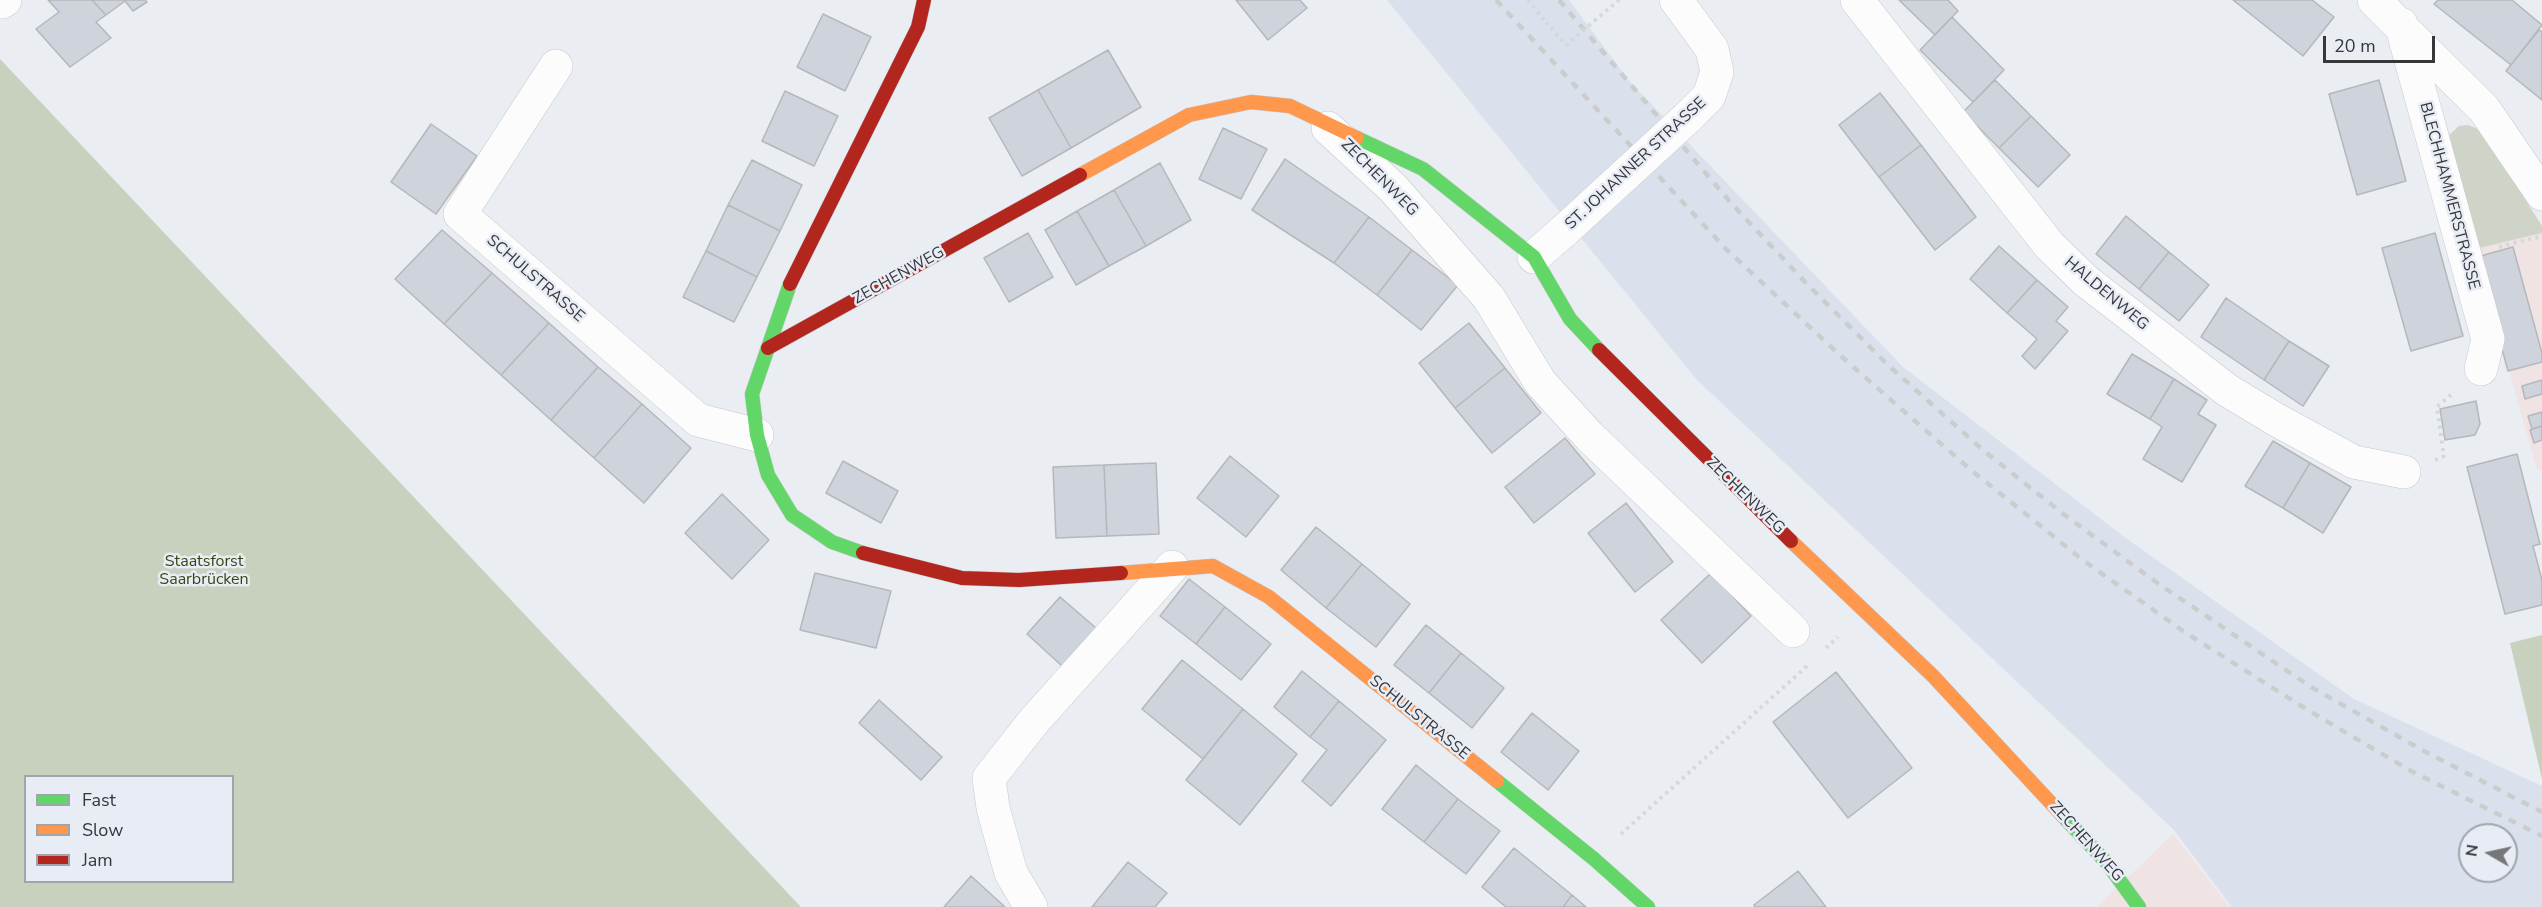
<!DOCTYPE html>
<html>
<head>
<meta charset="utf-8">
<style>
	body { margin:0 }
	#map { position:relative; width:2542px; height:907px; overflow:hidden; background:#eaedf2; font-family:"Nunito Sans",sans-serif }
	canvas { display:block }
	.legend { position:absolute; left:24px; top:775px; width:210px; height:108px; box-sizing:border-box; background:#e7ecf5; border:2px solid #a0a4ab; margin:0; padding:8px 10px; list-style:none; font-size:18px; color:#36373b }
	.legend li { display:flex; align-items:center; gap:12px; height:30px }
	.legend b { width:30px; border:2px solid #a0a4ab }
	.north { position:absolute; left:2458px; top:823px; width:60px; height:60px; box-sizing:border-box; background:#e7ecf5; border:2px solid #a0a4ab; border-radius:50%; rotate:279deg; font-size:16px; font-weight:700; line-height:24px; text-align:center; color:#36373b }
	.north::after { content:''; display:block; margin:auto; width:21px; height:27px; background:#75777b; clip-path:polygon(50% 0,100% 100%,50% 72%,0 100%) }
	.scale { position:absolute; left:2323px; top:36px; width:112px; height:27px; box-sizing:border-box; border:3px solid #36373b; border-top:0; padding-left:8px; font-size:18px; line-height:21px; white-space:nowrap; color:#36373b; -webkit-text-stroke:4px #e7ecf5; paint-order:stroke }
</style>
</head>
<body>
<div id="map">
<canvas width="2542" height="907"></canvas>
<ul class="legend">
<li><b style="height:8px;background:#63d668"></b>Fast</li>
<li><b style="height:8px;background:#ff974d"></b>Slow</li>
<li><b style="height:8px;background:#b3261e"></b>Jam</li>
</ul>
<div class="north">N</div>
<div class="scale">20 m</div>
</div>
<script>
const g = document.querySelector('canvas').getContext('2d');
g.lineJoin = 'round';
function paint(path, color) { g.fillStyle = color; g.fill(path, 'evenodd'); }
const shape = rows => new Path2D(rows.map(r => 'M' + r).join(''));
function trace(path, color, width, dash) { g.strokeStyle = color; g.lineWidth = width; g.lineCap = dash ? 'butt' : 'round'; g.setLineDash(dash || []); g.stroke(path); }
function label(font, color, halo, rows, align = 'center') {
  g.font = font + ' "Nunito Sans",sans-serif'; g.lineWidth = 5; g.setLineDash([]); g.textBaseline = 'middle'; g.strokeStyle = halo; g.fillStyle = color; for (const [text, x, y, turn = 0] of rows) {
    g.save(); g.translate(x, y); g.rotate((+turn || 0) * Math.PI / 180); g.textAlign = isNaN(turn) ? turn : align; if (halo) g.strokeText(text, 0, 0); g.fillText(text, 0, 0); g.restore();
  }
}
const industrial = shape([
	[2542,233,2542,469,2537,470,2475,249],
	[2173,834,2230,907,2097,907]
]);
const built = shape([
	[1387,0,1569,0,1630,82,1903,367,2127,539,2354,699,2542,786,2542,907,2232,907,2173,829,1697,380],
	[2470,835,2506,835,2506,871,2470,871]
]);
const green = shape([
	[2468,125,2478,129,2488,140,2542,226,2542,233,2475,249,2447,150,2449,135,2459,126]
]);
const forest = shape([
	[0,59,801,907,0,907],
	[26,776,232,776,232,882,26,882],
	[2542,635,2542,779,2510,643]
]);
const building = shape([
	[48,0,92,0,106,15,96,22,111,38,70,67,36,29,59,12,48,0],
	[92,0,145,0,147,2,133,11,125,1,106,15,92,0],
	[1236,0,1300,0,1307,8,1268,40,1236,0],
	[1899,0,1948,0,1958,11,1935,35,1899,0],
	[2233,0,2312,0,2334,17,2303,56,2233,0],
	[2438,0,2512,0,2542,25,2511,65,2434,4,2438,0],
	[823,14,871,37,845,91,797,67,823,14],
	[1952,17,2004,70,1973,102,1920,50,1952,17],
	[2539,30,2542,32,2542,100,2506,71,2539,30],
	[1108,50,1141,107,1071,148,1038,90,1108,50],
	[1995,80,2031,116,1999,148,1963,112,1995,80],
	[2379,80,2406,181,2357,195,2329,94,2379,80],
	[1038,90,1071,148,1022,176,989,118,1038,90],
	[785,91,838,116,814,166,762,141,785,91],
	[1880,93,1921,145,1879,177,1839,125,1880,93],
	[2031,116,2070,155,2038,187,1999,148,2031,116],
	[431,124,477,156,436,214,391,182,431,124],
	[1223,128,1267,149,1241,199,1199,179,1223,128],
	[1921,145,1976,217,1935,250,1879,177,1921,145],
	[1285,159,1369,217,1334,263,1252,210,1285,159],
	[752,160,802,185,780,231,728,205,752,160],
	[1160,163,1191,220,1146,246,1114,190,1160,163],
	[1114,190,1146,246,1109,266,1077,211,1114,190],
	[728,205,780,231,757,277,706,251,728,205],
	[1077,211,1109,266,1076,285,1045,230,1077,211],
	[2126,216,2169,252,2139,289,2096,254,2126,216],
	[1369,217,1412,250,1377,295,1334,263,1369,217],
	[442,230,492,273,444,324,395,279,442,230],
	[1028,233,1053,277,1009,302,984,258,1028,233],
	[2435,233,2463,336,2411,351,2382,248,2435,233],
	[1999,246,2037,280,2007,313,1970,279,1999,246],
	[2513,247,2542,353,2542,362,2508,371,2477,257,2513,247],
	[1412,250,1458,285,1421,330,1377,295,1412,250],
	[706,251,757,277,734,322,683,297,706,251],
	[2169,252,2209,285,2179,321,2139,289,2169,252],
	[492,273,549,323,501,375,444,324,492,273],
	[2037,280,2068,307,2056,321,2068,331,2035,369,2022,356,2037,339,2007,313,2037,280],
	[2226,298,2289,341,2264,380,2201,337,2226,298],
	[549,323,598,367,551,420,501,375,549,323],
	[1469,323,1505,368,1455,408,1419,363,1469,323],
	[2289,341,2329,366,2303,406,2264,380,2289,341],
	[2132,354,2174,379,2150,419,2107,394,2132,354],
	[598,367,642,404,594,458,551,420,598,367],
	[1505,368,1541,413,1492,453,1455,408,1505,368],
	[2174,379,2207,400,2198,414,2216,425,2182,482,2143,459,2162,427,2150,419,2174,379],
	[2542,380,2542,394,2525,399,2522,386,2542,380],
	[2476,401,2480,424,2475,435,2445,440,2440,409,2476,401],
	[642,404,691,448,644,503,594,458,642,404],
	[2542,412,2542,426,2532,429,2528,416,2542,412],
	[2542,426,2542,440,2534,443,2530,430,2542,426],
	[1565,438,1595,474,1534,523,1505,487,1565,438],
	[2273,441,2310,463,2283,508,2245,486,2273,441],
	[2517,454,2540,544,2533,546,2542,580,2542,605,2505,614,2467,467,2517,454],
	[1230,456,1279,496,1246,537,1197,498,1230,456],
	[843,461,898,491,881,523,826,493,843,461],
	[1156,463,1159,534,1107,536,1104,465,1156,463],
	[2310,463,2351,487,2323,533,2283,508,2310,463],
	[1104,465,1107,536,1056,538,1053,467,1104,465],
	[722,494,769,540,732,579,685,533,722,494],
	[1626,503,1673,562,1635,592,1588,533,1626,503],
	[1316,527,1362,564,1326,608,1281,570,1316,527],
	[1362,564,1410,604,1376,647,1326,608,1362,564],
	[815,573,891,591,876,648,800,630,815,573],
	[1711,573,1751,616,1702,663,1661,620,1711,573],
	[1189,579,1225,607,1196,644,1160,616,1189,579],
	[1060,597,1096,628,1062,666,1027,634,1060,597],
	[1225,607,1271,644,1241,680,1196,644,1225,607],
	[1426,625,1461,653,1429,693,1394,665,1426,625],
	[1461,653,1504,688,1472,728,1429,693,1461,653],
	[1182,660,1243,709,1203,759,1142,709,1182,660],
	[1302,671,1339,701,1310,737,1274,707,1302,671],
	[1836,672,1912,768,1848,818,1773,722,1836,672],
	[879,700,942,757,921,780,859,723,879,700],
	[1339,701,1386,740,1331,806,1302,781,1327,750,1310,737,1339,701],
	[1243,709,1297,754,1240,825,1186,780,1243,709],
	[1532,713,1579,751,1548,790,1501,752,1532,713],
	[1416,765,1458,799,1424,842,1382,809,1416,765],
	[1458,799,1500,831,1466,874,1424,842,1458,799],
	[1514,848,1572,895,1563,907,1506,907,1482,887,1514,848],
	[1128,862,1167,893,1155,907,1092,907,1128,862],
	[1798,871,1826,907,1755,907,1754,905,1798,871],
	[971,876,1005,907,944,907,971,876],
	[1572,895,1586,907,1563,907,1572,895]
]);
const path = shape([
	[1528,0,1546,22],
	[2499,247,2542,236],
	[2435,460,2444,456,2437,407,2454,392],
	[1826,648,1838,637],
	[1621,834,1807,666]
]);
const street = shape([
	[1676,0,1712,49,1717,72,1709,96,1687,118],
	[1857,0,2049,245,2086,281,2227,390,2275,419,2354,462,2404,472],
	[2374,0,2484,109,2542,194],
	[2,2,5,0],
	[2401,24,2488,339,2481,369],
	[556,66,460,214,698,420,757,435],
	[1328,128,1393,188,1489,298,1540,382,1589,436,1793,631],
	[1534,257,1565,230],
	[1031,907,1011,873,993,808,989,778,1034,721,1172,567]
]);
const fast = shape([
	[1357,138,1423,169,1534,257,1570,319,1599,350],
	[790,284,752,394,757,435,768,475,792,515,832,542,863,553],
	[1497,781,1594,859,1648,907],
	[2062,815,2107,863,2139,907]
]);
const slow = shape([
	[1080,175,1189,115,1251,102,1290,106,1357,138],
	[1791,541,1933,676,2062,815],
	[1121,573,1213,566,1269,597,1497,781]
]);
const jam = shape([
	[790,284,918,27,924,0],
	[768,348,1080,175],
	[1599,350,1791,541],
	[863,553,962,578,1019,580,1121,573]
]);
const rail = shape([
	[1496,0,1726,249,1842,357,1971,470,2084,561,2186,633,2306,709,2411,771,2542,836],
	[1559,0,1731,203,1805,282,1889,366,1984,451,2066,516,2156,582,2311,687,2424,751,2542,812]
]);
const pathBridge = shape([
	[1546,22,1566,45,1619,0]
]);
const streetBridge = shape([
	[1565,230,1687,118]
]);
const streetNames = [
	["ST. JOHANNER STRASSE",1636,164,-43],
	["ZECHENWEG",1379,178,45],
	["BLECHHAMMERSTRASSE",2449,196,75],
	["ZECHENWEG",899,276,-29],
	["SCHULSTRASSE",535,279,41],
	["HALDENWEG",2106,294,40],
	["ZECHENWEG",1745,496,44],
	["SCHULSTRASSE",1419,718,39],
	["ZECHENWEG",2086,842,48]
];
const parkNames = [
	["Staatsforst",204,562],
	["Saarbrücken",204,580]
];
paint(industrial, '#f0e3e4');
paint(built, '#dbe1ec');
paint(green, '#ced5c8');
paint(forest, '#c8d0be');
paint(building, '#ced3dc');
trace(building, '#b5b7bb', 1.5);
trace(street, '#c5c8cc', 34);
trace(fast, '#c5c8cc', 15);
trace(slow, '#c5c8cc', 15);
trace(jam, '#c5c8cc', 15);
trace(path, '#d6d7d8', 4, [3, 4.5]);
trace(street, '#fcfcfd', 33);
trace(fast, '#63d668', 14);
trace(slow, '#ff974d', 14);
trace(jam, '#b3261e', 14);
trace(rail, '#cbcccd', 4.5, [8, 8]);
trace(streetBridge, '#c5c8cc', 34, []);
trace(pathBridge, '#d6d7d8', 4, [3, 4.5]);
trace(streetBridge, '#fcfcfd', 33);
label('16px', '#36373b', '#e7ecf5', streetNames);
label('16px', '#39460d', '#e7ecf5', parkNames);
</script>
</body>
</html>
